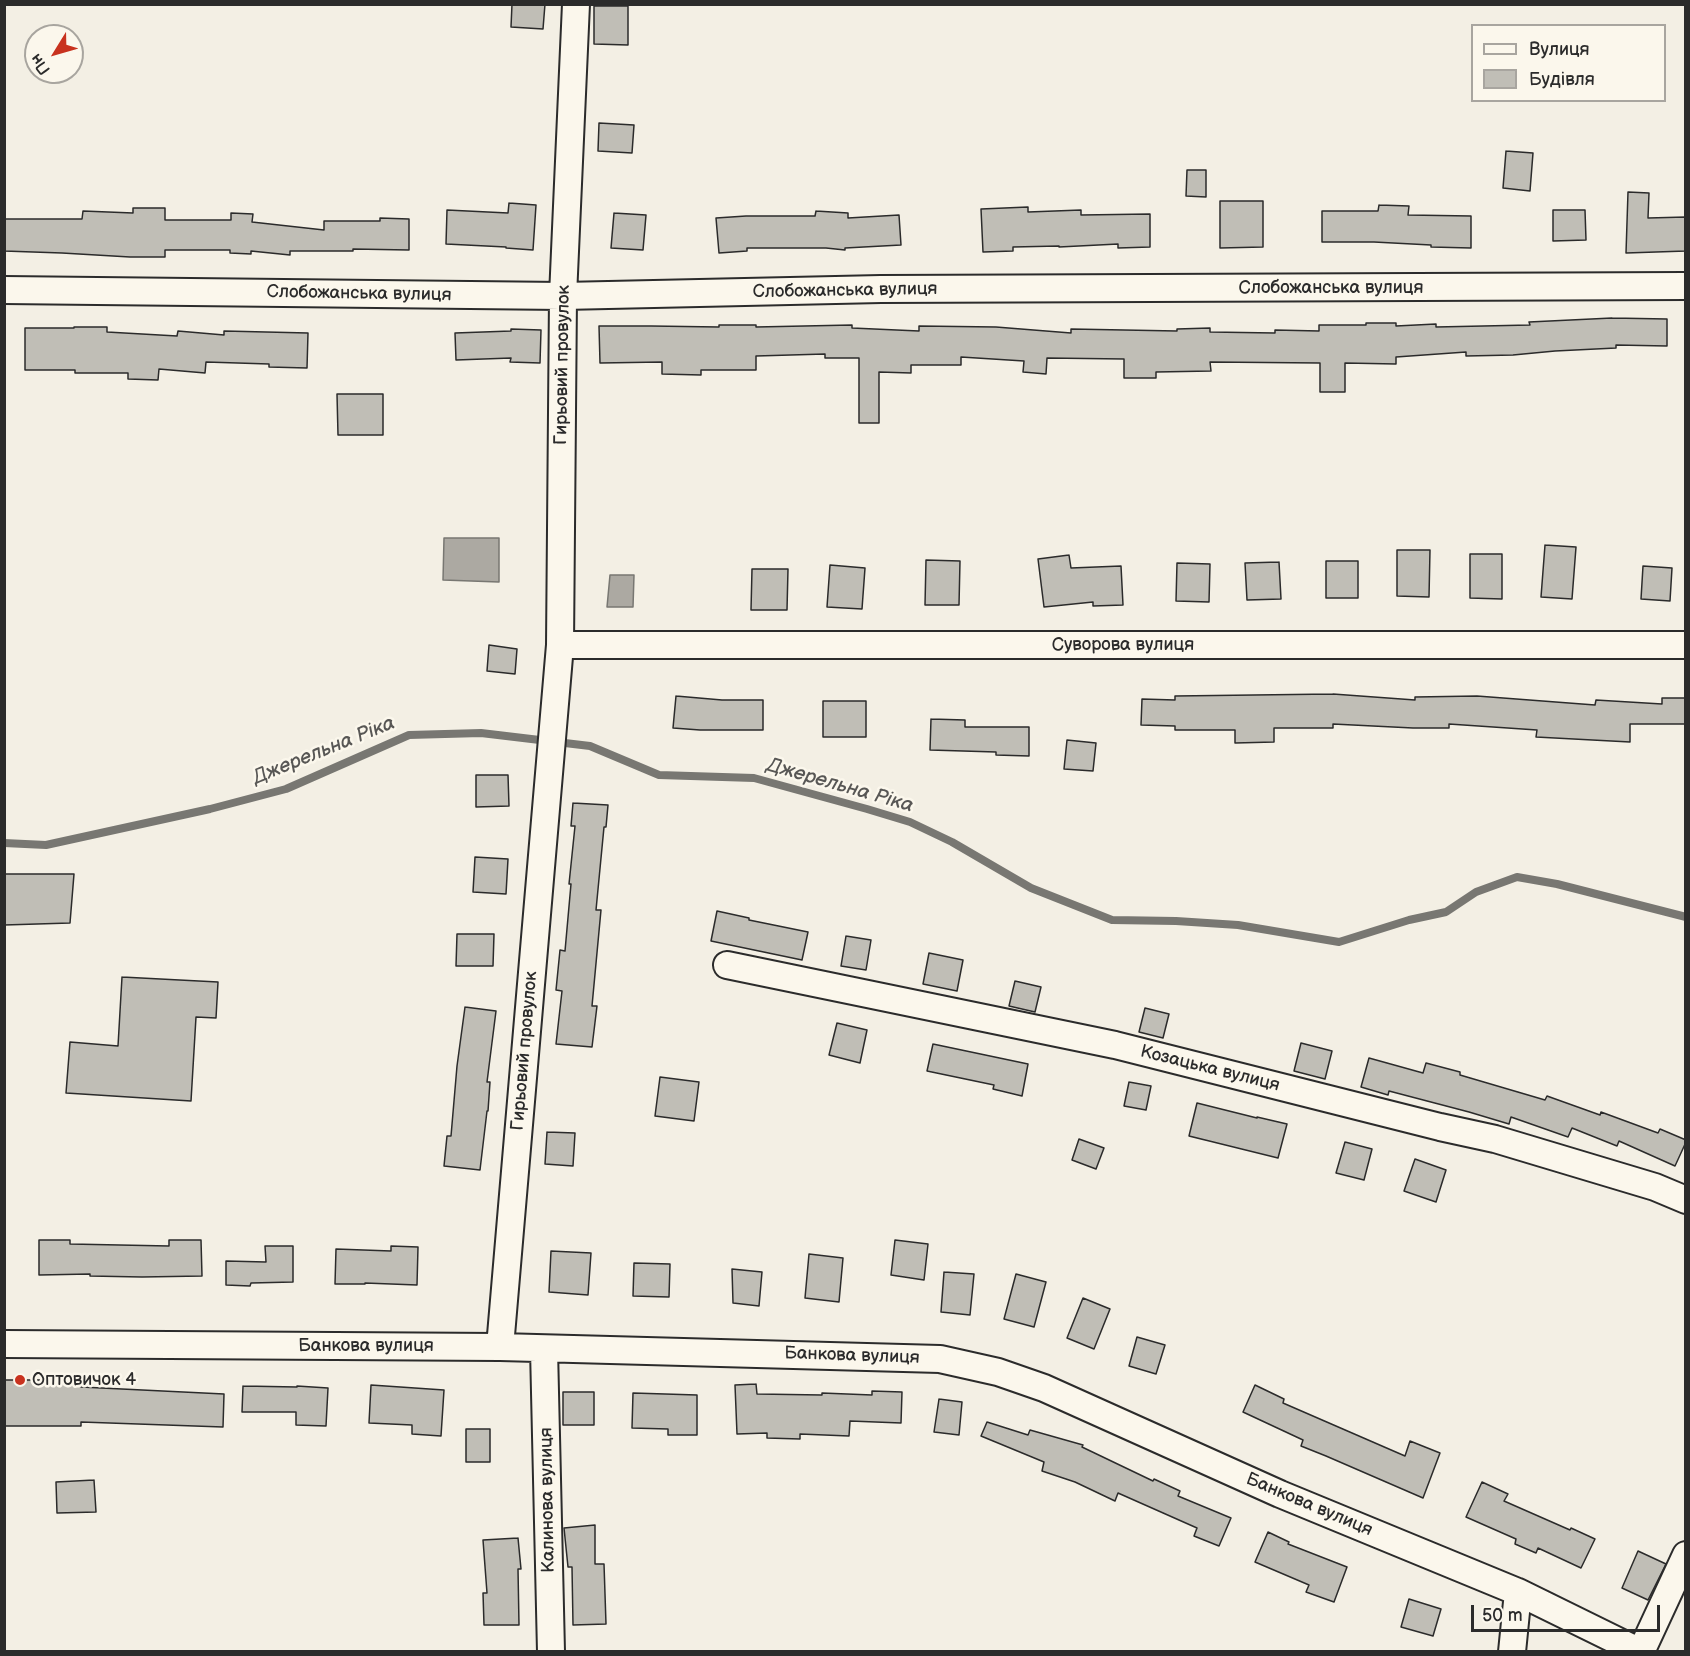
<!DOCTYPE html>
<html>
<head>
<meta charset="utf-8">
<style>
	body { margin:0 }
	#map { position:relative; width:1690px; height:1656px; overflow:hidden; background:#f3efe4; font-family:"Balsamiq Sans",sans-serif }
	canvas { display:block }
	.frame { position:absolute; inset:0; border:6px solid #2b2b2b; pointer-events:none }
	.legend { position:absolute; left:1471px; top:24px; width:195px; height:78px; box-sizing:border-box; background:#fbf7ec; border:2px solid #a8a59f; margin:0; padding:8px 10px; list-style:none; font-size:18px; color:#2b2b2b }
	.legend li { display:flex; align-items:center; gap:12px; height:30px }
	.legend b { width:30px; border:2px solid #a8a59f }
	.north { position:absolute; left:24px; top:24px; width:60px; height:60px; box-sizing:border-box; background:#fbf7ec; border:2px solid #a8a59f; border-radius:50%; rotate:233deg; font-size:16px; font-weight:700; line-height:24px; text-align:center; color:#2b2b2b }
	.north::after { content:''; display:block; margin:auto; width:21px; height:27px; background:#c8321e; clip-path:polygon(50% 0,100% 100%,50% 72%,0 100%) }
	.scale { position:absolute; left:1471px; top:1605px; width:189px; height:27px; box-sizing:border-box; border:3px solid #2b2b2b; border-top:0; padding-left:8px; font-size:18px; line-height:21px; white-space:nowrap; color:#2b2b2b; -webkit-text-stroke:4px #fbf7ec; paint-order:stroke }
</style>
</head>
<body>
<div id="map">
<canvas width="1690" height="1656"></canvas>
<div class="frame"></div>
<ul class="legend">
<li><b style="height:8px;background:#fbf7ec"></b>Вулиця</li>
<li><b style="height:16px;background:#c0beb6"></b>Будівля</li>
</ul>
<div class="north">Пн</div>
<div class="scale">50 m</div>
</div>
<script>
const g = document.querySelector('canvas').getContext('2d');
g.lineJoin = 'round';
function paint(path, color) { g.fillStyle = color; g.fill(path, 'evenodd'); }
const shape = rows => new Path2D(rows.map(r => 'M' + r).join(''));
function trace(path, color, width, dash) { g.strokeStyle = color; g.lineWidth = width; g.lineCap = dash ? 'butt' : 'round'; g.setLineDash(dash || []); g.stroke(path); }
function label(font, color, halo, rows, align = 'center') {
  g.font = font + ' "Balsamiq Sans",sans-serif'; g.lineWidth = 5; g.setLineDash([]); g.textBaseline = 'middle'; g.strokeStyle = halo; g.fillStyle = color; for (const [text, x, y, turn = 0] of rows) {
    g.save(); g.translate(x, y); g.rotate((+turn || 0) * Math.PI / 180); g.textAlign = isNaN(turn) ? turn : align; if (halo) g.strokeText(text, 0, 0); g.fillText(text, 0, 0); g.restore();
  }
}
const water = shape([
	[444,538,499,538,499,582,443,580,444,538],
	[610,575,634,575,633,607,607,607,610,575]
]);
const stream = shape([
	[4,843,46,845,210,809,286,789,409,735,481,733,590,746,659,775,754,778,867,809,910,822,952,842,1031,888,1112,920,1176,921,1238,925,1339,942,1409,920,1446,912,1476,892,1517,877,1557,884,1686,917]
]);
const building = shape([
	[512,4,545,4,543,29,511,27,512,4],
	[594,6,628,6,628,45,594,44,594,6],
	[599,123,634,125,632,153,598,151,599,123],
	[1506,151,1533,153,1530,191,1503,188,1506,151],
	[1187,170,1206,170,1206,197,1186,196,1187,170],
	[1628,192,1649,193,1648,218,1686,217,1686,251,1626,253,1628,192],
	[1220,201,1263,201,1263,247,1220,248,1220,201],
	[509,203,536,205,533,250,506,248,506,247,446,244,447,210,508,213,509,203],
	[1379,205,1409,206,1408,215,1471,216,1471,248,1431,247,1431,245,1374,242,1322,242,1322,211,1378,211,1379,205],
	[1028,207,1028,212,1081,210,1081,215,1150,214,1150,247,1118,248,1118,244,1059,247,1059,246,1013,247,1013,251,983,252,981,209,1028,207],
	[133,208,165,208,165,220,231,220,231,213,253,214,252,222,324,230,324,221,380,221,380,218,409,219,409,250,353,249,353,251,290,251,290,255,251,251,251,254,230,253,230,250,165,250,165,257,130,257,62,253,4,251,4,219,82,219,83,211,133,213,133,208],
	[1553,210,1585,210,1586,240,1553,241,1553,210],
	[816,211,848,213,848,218,899,215,901,245,845,248,845,250,826,248,747,248,747,251,719,253,716,218,746,216,815,216,816,211],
	[614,213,646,215,643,250,611,248,614,213],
	[1612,318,1667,319,1667,346,1616,345,1616,348,1555,351,1513,355,1466,356,1466,352,1396,357,1396,364,1345,363,1345,392,1320,392,1320,363,1210,362,1211,371,1156,372,1156,378,1124,378,1124,359,1047,358,1046,374,1023,372,1024,361,961,357,961,365,911,365,911,373,879,372,879,423,859,423,859,358,825,358,825,354,756,356,756,370,701,370,701,375,662,374,662,362,600,363,599,326,651,326,719,327,719,325,756,325,756,327,852,325,852,328,919,331,919,326,996,327,1071,333,1071,329,1177,331,1177,329,1210,328,1210,332,1275,333,1275,330,1319,331,1319,325,1366,325,1366,323,1396,323,1396,326,1436,324,1436,327,1530,325,1529,322,1612,318],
	[74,327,107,327,107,332,177,336,178,331,224,335,224,331,308,333,307,368,269,367,269,364,206,362,205,373,159,369,158,380,128,379,128,373,75,373,75,370,25,370,25,328,74,328,74,327],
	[511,329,541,330,540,363,510,362,511,358,456,360,455,333,511,331,511,329],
	[337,394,383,394,383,435,338,435,337,394],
	[1545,545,1576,547,1572,599,1541,597,1545,545],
	[1397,550,1430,550,1429,597,1397,596,1397,550],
	[1470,554,1502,554,1502,599,1470,598,1470,554],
	[1069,555,1071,568,1121,566,1123,605,1093,606,1093,602,1044,607,1038,559,1069,555],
	[926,560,960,561,959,605,925,605,926,560],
	[1326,561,1358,561,1358,598,1326,598,1326,561],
	[1279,562,1281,599,1247,600,1245,563,1279,562],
	[1177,563,1210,564,1209,602,1176,601,1177,563],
	[830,565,865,568,862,609,827,607,830,565],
	[1643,566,1672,568,1670,601,1641,599,1643,566],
	[752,569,788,569,787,610,751,610,752,569],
	[489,645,517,649,515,674,487,671,489,645],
	[1333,694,1415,700,1415,697,1477,696,1595,705,1596,700,1662,704,1662,698,1686,698,1686,724,1630,724,1630,742,1536,737,1537,730,1449,724,1449,728,1413,728,1333,724,1333,728,1274,728,1274,742,1235,743,1235,730,1175,730,1175,726,1141,725,1142,699,1175,700,1175,696,1333,694],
	[676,696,722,700,763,700,763,730,700,730,673,728,676,696],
	[823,701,866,701,866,737,823,737,823,701],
	[931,719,965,720,965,727,1029,727,1029,756,996,755,996,752,930,750,931,719],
	[1067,740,1096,743,1093,771,1064,769,1067,740],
	[476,775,508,775,509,806,476,807,476,775],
	[573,803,608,805,606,827,604,827,596,910,601,910,592,1006,597,1006,592,1047,556,1044,562,991,556,990,560,950,565,951,571,884,569,884,575,826,571,826,573,803],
	[475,857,508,859,506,894,473,892,475,857],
	[4,874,74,874,70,923,4,925,4,874],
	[717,911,749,918,749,920,808,932,802,960,711,941,717,911],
	[457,934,494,934,493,966,456,966,457,934],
	[846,936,871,940,866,970,841,966,846,936],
	[929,953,963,960,957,991,923,984,929,953],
	[122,977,218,982,216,1018,196,1017,191,1101,66,1093,70,1042,118,1046,122,977],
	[1015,981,1041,987,1035,1012,1009,1006,1015,981],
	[465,1007,496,1011,487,1082,490,1082,488,1111,487,1111,480,1170,444,1166,447,1136,451,1136,457,1066,465,1007],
	[1145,1008,1169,1014,1163,1038,1139,1032,1145,1008],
	[837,1023,867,1030,860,1063,829,1055,837,1023],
	[1301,1043,1332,1051,1325,1079,1294,1071,1301,1043],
	[933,1044,1028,1064,1022,1096,993,1089,994,1085,927,1071,933,1044],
	[1369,1058,1423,1073,1426,1063,1460,1072,1460,1075,1545,1100,1547,1096,1600,1115,1601,1112,1658,1133,1660,1129,1686,1140,1686,1142,1675,1166,1619,1141,1617,1146,1572,1128,1568,1137,1511,1117,1509,1124,1469,1112,1389,1091,1388,1095,1361,1087,1369,1058],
	[660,1077,699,1082,694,1121,655,1116,660,1077],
	[1129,1082,1151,1086,1146,1110,1124,1106,1129,1082],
	[1197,1103,1257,1118,1257,1117,1287,1124,1278,1158,1189,1136,1197,1103],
	[547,1132,575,1133,573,1166,545,1164,547,1132],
	[1079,1139,1104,1148,1096,1169,1072,1160,1079,1139],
	[1345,1142,1372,1149,1364,1180,1336,1173,1345,1142],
	[1415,1159,1446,1170,1436,1202,1404,1191,1415,1159],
	[39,1240,70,1240,70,1244,169,1246,169,1240,201,1240,202,1276,142,1277,90,1276,90,1274,39,1275,39,1240],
	[895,1240,928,1244,924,1280,891,1275,895,1240],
	[265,1246,293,1246,293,1282,251,1283,250,1286,226,1285,226,1261,266,1262,265,1246],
	[391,1246,418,1247,417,1285,365,1283,365,1284,335,1284,336,1249,391,1251,391,1246],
	[551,1251,591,1253,588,1295,549,1292,551,1251],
	[809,1254,843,1258,839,1302,805,1298,809,1254],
	[634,1263,670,1264,669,1297,633,1296,634,1263],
	[732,1269,762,1272,759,1306,733,1303,732,1269],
	[944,1272,974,1274,970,1315,941,1312,944,1272],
	[1016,1274,1046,1282,1034,1327,1004,1319,1016,1274],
	[1083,1298,1110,1309,1094,1349,1067,1338,1083,1298],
	[1137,1337,1165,1345,1156,1374,1129,1366,1137,1337],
	[5,1380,81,1380,81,1387,224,1394,223,1427,81,1422,81,1426,5,1426,5,1380],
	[756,1384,757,1394,822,1395,822,1393,872,1395,872,1391,902,1392,901,1423,850,1421,849,1436,800,1434,800,1439,767,1438,767,1433,737,1434,735,1385,756,1384],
	[371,1385,444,1390,441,1436,412,1434,412,1425,369,1423,371,1385],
	[1255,1385,1284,1399,1283,1403,1405,1456,1410,1441,1440,1453,1423,1498,1326,1456,1301,1446,1303,1440,1243,1412,1255,1385],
	[243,1386,297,1387,297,1386,328,1388,326,1426,296,1425,296,1412,242,1412,243,1386],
	[563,1392,594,1392,594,1425,563,1425,563,1392],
	[633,1393,697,1395,697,1435,668,1435,668,1429,632,1428,633,1393],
	[939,1399,962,1402,959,1435,934,1432,939,1399],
	[987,1422,1028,1435,1030,1430,1083,1445,1082,1447,1153,1481,1154,1479,1180,1491,1178,1496,1231,1518,1219,1546,1194,1536,1197,1528,1118,1493,1115,1501,1075,1482,1042,1471,1044,1462,981,1436,987,1422],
	[466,1429,490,1429,490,1462,466,1462,466,1429],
	[94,1480,96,1512,57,1513,56,1482,94,1480],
	[1482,1482,1508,1494,1504,1501,1570,1530,1571,1528,1595,1539,1581,1568,1538,1548,1536,1553,1515,1544,1516,1539,1466,1517,1482,1482],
	[595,1525,595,1564,604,1564,606,1624,573,1625,572,1567,568,1567,564,1528,595,1525],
	[1268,1532,1289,1542,1288,1544,1347,1567,1334,1602,1306,1592,1309,1585,1255,1562,1268,1532],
	[518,1538,521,1569,518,1569,519,1625,484,1625,483,1593,487,1593,483,1540,518,1538],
	[1638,1551,1666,1564,1648,1600,1622,1588,1638,1551],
	[1409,1599,1441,1609,1433,1636,1401,1627,1409,1599]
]);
const street = shape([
	[4,290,563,296,881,289,1686,286],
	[560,645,1686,645],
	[727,965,1115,1045,1440,1127,1495,1139,1655,1187,1686,1200],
	[4,1344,500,1347,940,1359,998,1372,1044,1388,1280,1494,1518,1592,1640,1652],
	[500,1347,560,645,563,296,576,4],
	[544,1349,551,1652],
	[1512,1652,1518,1592],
	[1641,1652,1686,1555]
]);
const markers = [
	[20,1380,6,"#c8321e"]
];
const streetNames = [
	["Слобожанська вулиця",1331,288],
	["Слобожанська вулиця",845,291,-1],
	["Слобожанська вулиця",359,294,1],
	["Гирьовий провулок",563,365,-89],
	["Суворова вулиця",1123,645],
	["Гирьовий провулок",525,1051,-85],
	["Козацька вулиця",1210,1069,14],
	["Банкова вулиця",366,1346],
	["Банкова вулиця",852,1356,2],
	["Калинова вулиця",548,1500,-91],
	["Банкова вулиця",1309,1505,23]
];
const poiNames = [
	["Оптовичок 4",32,1380]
];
const waterNames = [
	["Джерельна Ріка",324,751,-22],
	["Джерельна Ріка",840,786,16]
];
paint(water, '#aca9a2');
trace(water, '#787772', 1.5);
trace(stream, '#787772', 8);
paint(building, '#c0beb6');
trace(building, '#2b2b2b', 1.5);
trace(street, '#2b2b2b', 30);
trace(street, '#fbf7ec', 26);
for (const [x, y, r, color] of markers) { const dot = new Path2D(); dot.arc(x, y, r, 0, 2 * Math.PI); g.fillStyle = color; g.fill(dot); trace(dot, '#fbf7ec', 2); }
label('18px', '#2b2b2b', '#fbf7ec', streetNames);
label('18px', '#2b2b2b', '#fbf7ec', poiNames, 'left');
label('italic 20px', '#585755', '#fbf7ec', waterNames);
</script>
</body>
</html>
